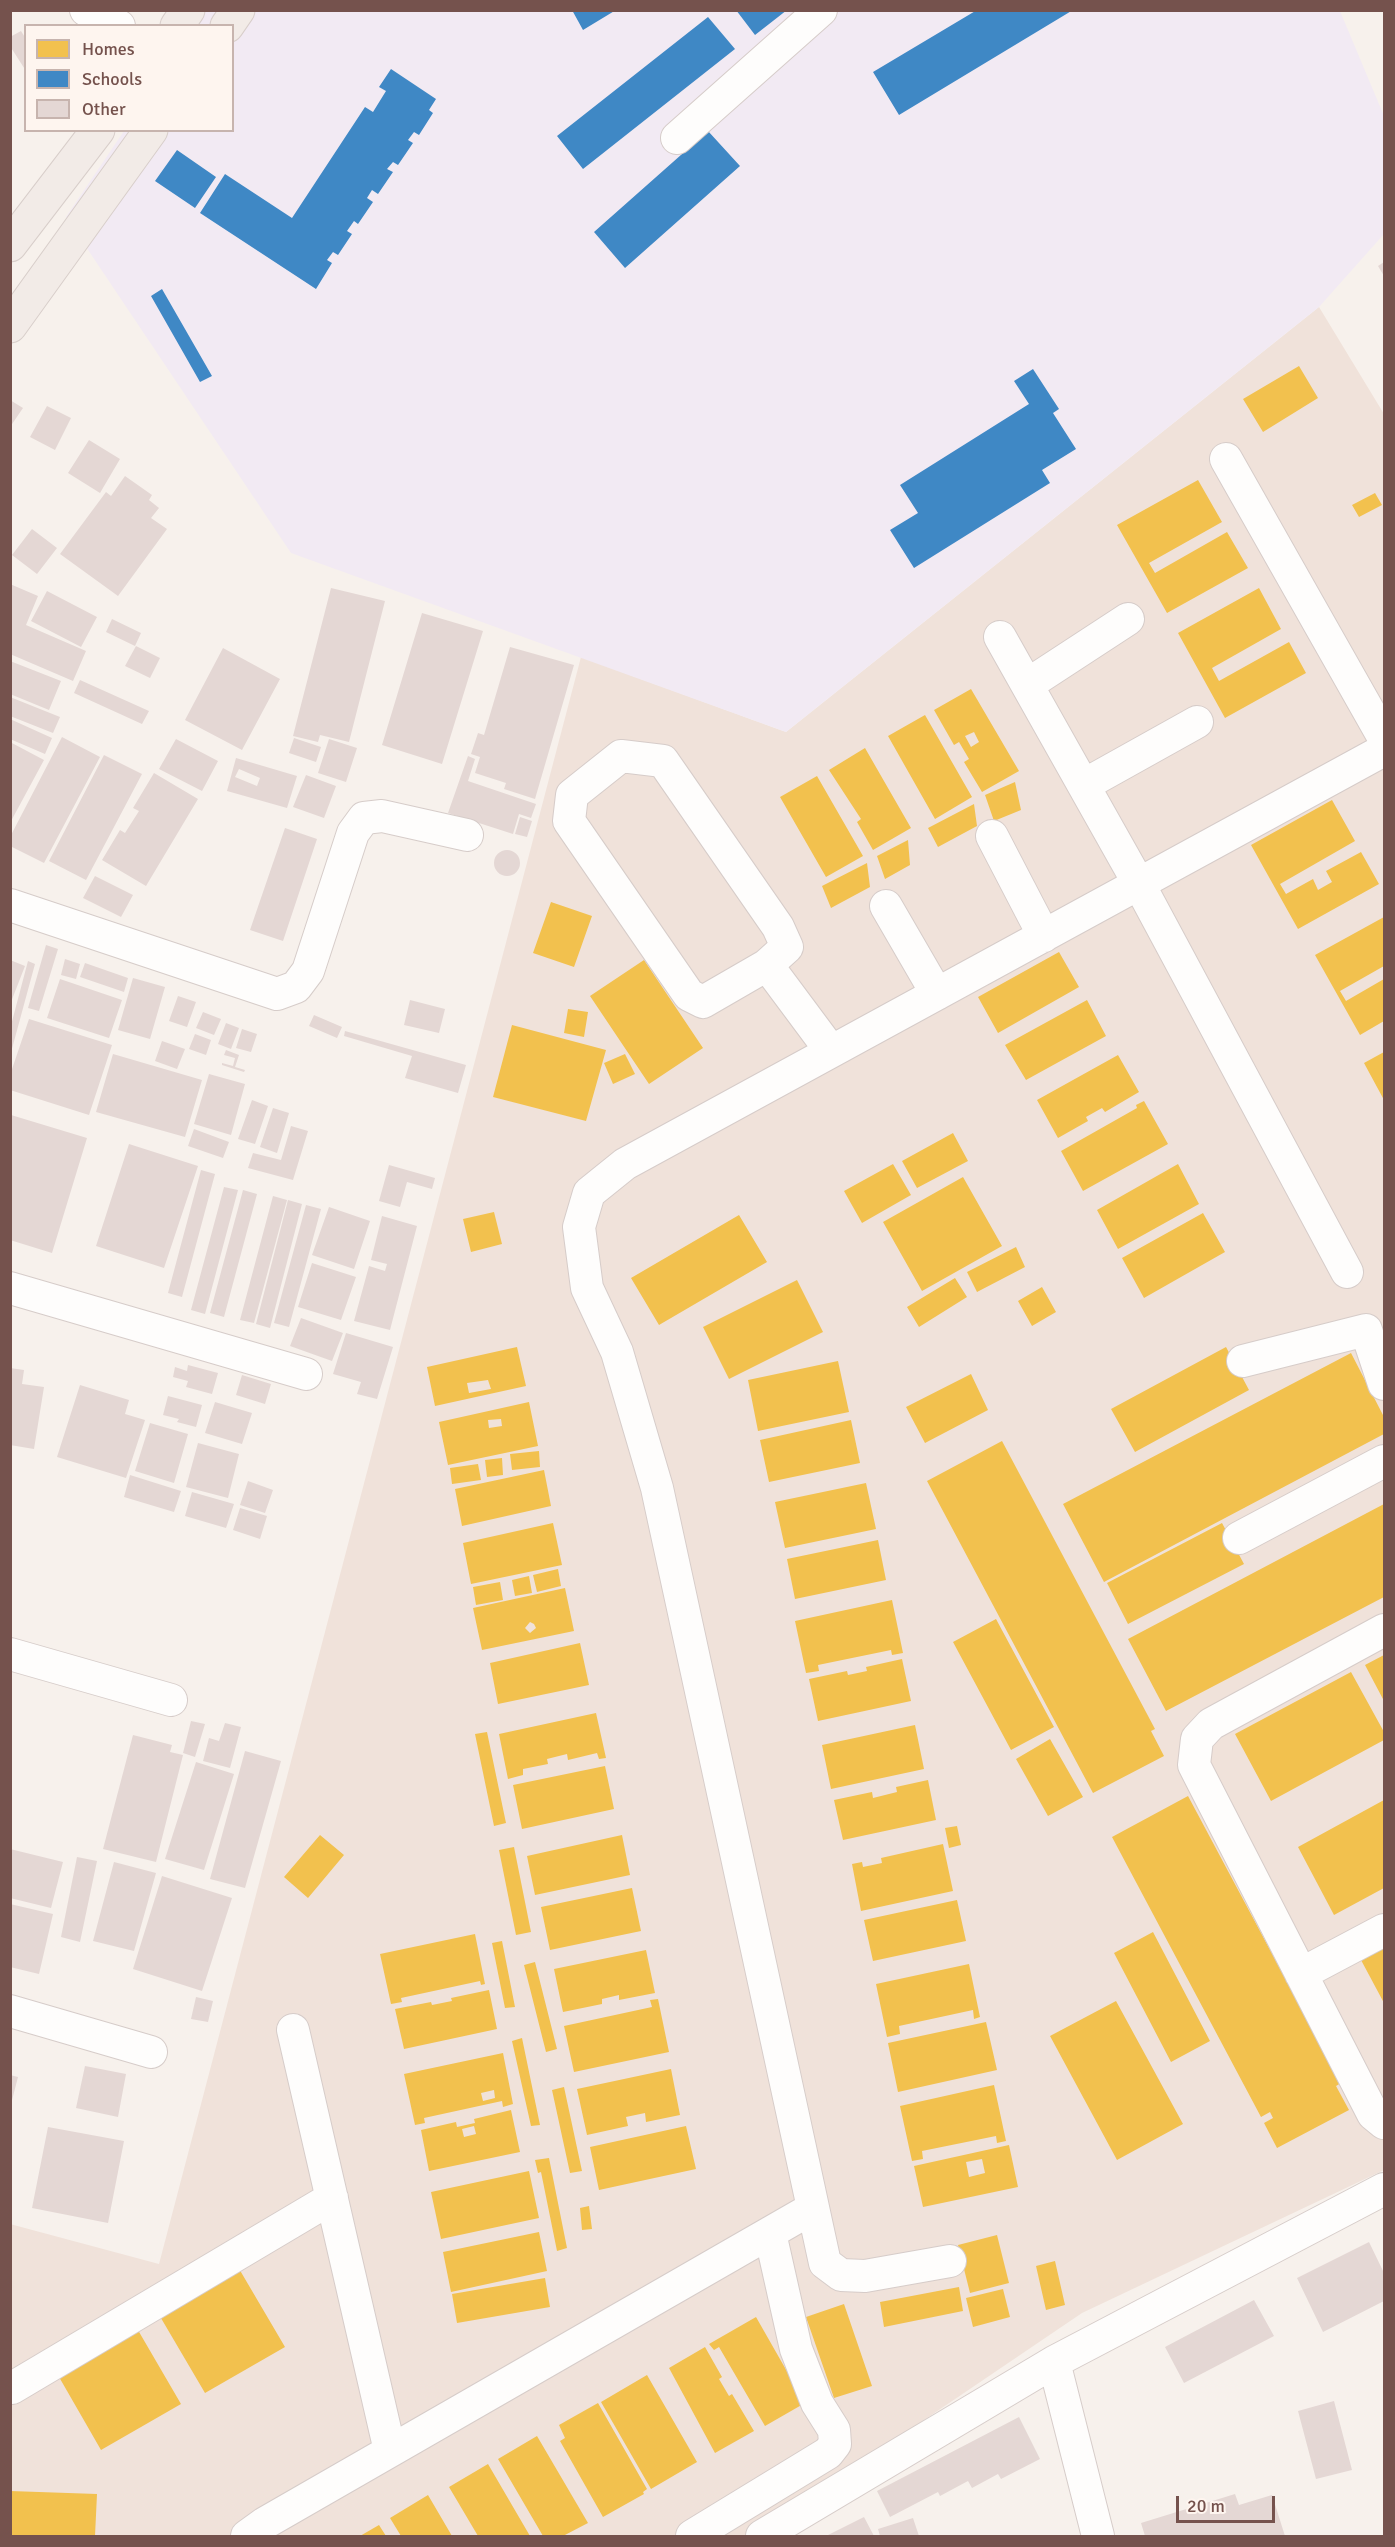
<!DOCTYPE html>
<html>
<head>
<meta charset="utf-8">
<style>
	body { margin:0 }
	#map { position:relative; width:1395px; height:2547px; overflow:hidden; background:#f7f1ec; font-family:Signika,sans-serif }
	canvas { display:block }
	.frame { position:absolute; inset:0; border:12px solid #75524d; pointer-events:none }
	.legend { position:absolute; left:24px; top:24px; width:210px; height:108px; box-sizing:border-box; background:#fef5ef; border:2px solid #c7b4ae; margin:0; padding:8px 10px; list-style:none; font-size:18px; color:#75524d }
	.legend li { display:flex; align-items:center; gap:12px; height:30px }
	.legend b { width:30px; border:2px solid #c7b4ae }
	.scale { position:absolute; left:1176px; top:2496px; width:99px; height:27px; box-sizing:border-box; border:3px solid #75524d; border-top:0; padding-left:8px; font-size:18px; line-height:21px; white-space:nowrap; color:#75524d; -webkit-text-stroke:4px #fef5ef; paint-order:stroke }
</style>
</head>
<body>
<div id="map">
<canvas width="1395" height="2547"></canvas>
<div class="frame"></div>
<ul class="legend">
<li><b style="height:16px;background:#f2c14e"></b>Homes</li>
<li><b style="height:16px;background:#3f88c5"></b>Schools</li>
<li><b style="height:16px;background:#e4d7d4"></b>Other</li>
</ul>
<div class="scale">20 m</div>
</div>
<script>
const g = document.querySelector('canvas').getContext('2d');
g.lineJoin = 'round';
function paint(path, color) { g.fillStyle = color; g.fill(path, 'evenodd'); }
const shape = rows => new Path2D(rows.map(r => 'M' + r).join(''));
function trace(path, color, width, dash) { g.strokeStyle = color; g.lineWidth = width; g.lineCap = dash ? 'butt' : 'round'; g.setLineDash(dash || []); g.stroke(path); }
const residential = shape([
	[1319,307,1384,414,1384,2170,1082,2313,753,2536,11,2536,10,2224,159,2264,581,657,786,732]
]);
const education = shape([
	[204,11,1340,11,1384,116,1384,234,1319,307,786,732,291,553,66,217,124,131,232,130,232,26,194,25]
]);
const homes = shape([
	[1299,366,1318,398,1263,432,1243,399],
	[1198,480,1222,522,1149,563,1155,573,1227,532,1248,568,1167,613,1117,525],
	[1375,493,1382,505,1359,517,1352,505],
	[1259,588,1281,629,1212,668,1219,681,1289,642,1306,673,1225,718,1178,633],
	[971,689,1019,771,982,792,964,762,969,759,959,742,954,745,934,710],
	[974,732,979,742,971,747,965,736],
	[925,715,972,797,935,819,888,736],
	[865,748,911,828,873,850,857,822,861,819,829,770],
	[817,776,863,856,826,877,780,797],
	[1015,782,1021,810,994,821,985,795],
	[1332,800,1355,841,1280,884,1286,894,1313,879,1318,890,1332,882,1326,871,1361,852,1379,884,1298,929,1251,845],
	[974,804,977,826,938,847,928,828],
	[908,840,910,865,885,879,877,856],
	[867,863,870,887,831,908,822,886],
	[551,902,592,916,574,967,533,953],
	[1384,917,1384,966,1340,991,1346,1001,1384,979,1384,1021,1360,1035,1315,955],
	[1059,952,1079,987,998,1033,978,997],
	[644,960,703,1048,649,1084,590,996],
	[1087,1000,1106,1036,1026,1080,1005,1045],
	[568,1009,588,1012,584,1037,564,1033],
	[512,1025,606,1050,586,1121,493,1097],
	[1384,1052,1384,1100,1364,1063],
	[625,1054,635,1074,613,1084,604,1063],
	[1118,1055,1139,1092,1105,1112,1102,1108,1086,1117,1088,1121,1058,1138,1037,1100],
	[1144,1101,1168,1144,1083,1191,1061,1151,1137,1108,1136,1105],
	[953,1133,968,1161,917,1188,902,1161],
	[893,1164,911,1195,862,1223,844,1191],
	[1178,1164,1199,1204,1118,1249,1097,1210],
	[963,1177,1002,1246,922,1291,883,1222],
	[494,1212,502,1244,471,1252,463,1219],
	[1203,1213,1225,1252,1144,1298,1122,1258],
	[739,1215,767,1262,659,1325,631,1278],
	[1016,1247,1025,1267,977,1292,967,1272],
	[955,1278,967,1297,919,1327,907,1307],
	[797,1280,823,1332,729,1379,703,1327],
	[1042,1287,1056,1312,1032,1326,1018,1301],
	[517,1347,526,1386,435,1406,427,1367],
	[488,1380,491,1389,469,1393,467,1383],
	[1226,1347,1249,1390,1135,1452,1111,1409],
	[1351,1353,1384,1417,1384,1434,1104,1582,1063,1504],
	[838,1361,849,1412,758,1431,748,1380],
	[971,1374,988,1410,925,1443,906,1407],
	[529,1402,538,1446,448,1465,439,1422],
	[501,1419,502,1426,489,1428,488,1420],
	[851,1420,860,1463,769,1482,760,1440],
	[1002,1441,1155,1729,1151,1731,1164,1756,1093,1793,927,1481],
	[539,1451,540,1467,512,1470,510,1454],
	[502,1458,503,1475,487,1477,485,1460],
	[478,1464,481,1480,452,1484,450,1468],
	[544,1470,551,1506,462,1526,455,1489],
	[866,1483,876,1529,785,1548,775,1502],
	[1384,1504,1384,1597,1166,1711,1128,1639],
	[553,1523,562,1565,471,1584,463,1543],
	[1222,1523,1244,1564,1128,1624,1107,1583],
	[878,1540,886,1580,795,1599,787,1559],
	[558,1569,561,1586,537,1592,533,1575],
	[529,1576,532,1593,515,1596,512,1580],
	[500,1582,503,1600,476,1605,473,1587],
	[565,1588,574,1631,482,1650,473,1608],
	[530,1622,534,1624,536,1628,530,1633,525,1628],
	[892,1600,903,1653,892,1655,891,1650,818,1665,819,1671,806,1673,795,1621],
	[996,1619,1054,1727,1011,1750,953,1642],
	[580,1643,589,1685,498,1704,490,1663],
	[1384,1655,1384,1701,1365,1665],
	[902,1659,911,1701,818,1721,809,1679,847,1671,848,1675,867,1671,866,1667],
	[1351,1672,1384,1732,1384,1740,1271,1801,1235,1734],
	[596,1713,606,1758,599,1759,597,1753,568,1760,567,1754,547,1759,548,1764,523,1769,523,1775,508,1779,499,1734],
	[915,1725,924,1769,831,1789,822,1745],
	[487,1732,506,1823,494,1826,475,1734],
	[1050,1739,1083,1797,1048,1816,1016,1759],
	[605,1766,614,1809,522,1829,513,1785],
	[928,1780,936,1820,843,1840,834,1800,872,1792,873,1798,897,1792,896,1787],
	[1188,1796,1341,2083,1336,2086,1349,2110,1277,2148,1264,2123,1273,2118,1270,2112,1261,2117,1112,1837],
	[1384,1800,1384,1888,1334,1915,1298,1847],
	[957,1826,961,1845,949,1848,945,1828],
	[320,1835,344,1855,308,1898,284,1877],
	[622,1835,630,1875,535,1895,527,1856],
	[943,1844,953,1891,861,1911,852,1864,862,1862,863,1867,882,1863,881,1858],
	[514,1847,531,1932,516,1935,499,1850],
	[632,1888,641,1931,550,1950,541,1907],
	[957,1900,966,1941,873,1961,864,1920],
	[1153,1932,1210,2041,1171,2062,1114,1953],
	[475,1934,485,1984,481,1985,480,1981,401,1998,402,2002,391,2004,380,1954],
	[502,1941,515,2007,505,2008,492,1943],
	[1384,1947,1384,2003,1361,1960],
	[646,1950,655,1993,619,2000,619,1995,602,1999,602,2004,563,2012,554,1969],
	[535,1962,557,2049,546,2052,524,1965],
	[969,1964,980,2017,974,2019,973,2010,899,2026,900,2034,887,2037,876,1984],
	[489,1990,497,2029,404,2049,395,2009,431,2002,432,2005,452,2001,451,1998],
	[658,1999,669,2052,574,2072,564,2026,652,2007,650,2000],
	[1116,2001,1183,2124,1117,2160,1050,2036],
	[986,2022,997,2070,898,2092,888,2043],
	[522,2038,540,2125,531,2126,512,2041],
	[503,2053,513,2104,503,2107,502,2101,424,2118,425,2123,415,2125,404,2074],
	[494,2090,495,2098,483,2101,481,2093],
	[671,2069,680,2115,646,2122,645,2113,626,2117,628,2126,587,2135,577,2089],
	[994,2085,1006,2141,997,2143,996,2136,922,2151,923,2159,912,2161,900,2106],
	[564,2087,582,2171,570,2173,552,2090],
	[511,2110,520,2152,429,2171,421,2130,456,2122,457,2127,475,2123,474,2119],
	[474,2126,476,2134,464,2137,462,2129],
	[686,2126,696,2169,599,2190,590,2147],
	[1009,2145,1018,2187,923,2207,914,2166],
	[982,2159,985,2173,969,2177,966,2162],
	[549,2158,567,2248,557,2251,541,2172,538,2173,535,2160],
	[529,2171,539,2218,441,2239,431,2192],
	[589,2206,592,2229,582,2230,580,2208],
	[539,2232,547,2271,451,2292,443,2252],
	[997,2235,1009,2283,970,2293,958,2245],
	[1055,2261,1065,2305,1046,2310,1036,2266],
	[238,2267,285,2347,205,2393,158,2313],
	[545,2278,550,2307,457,2323,452,2294],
	[959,2287,963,2311,884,2327,880,2302],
	[1003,2289,1010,2317,973,2327,966,2298],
	[844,2304,872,2386,834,2398,806,2317],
	[756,2317,805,2403,765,2426,719,2347,714,2350,709,2344],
	[135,2325,181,2404,101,2450,55,2370],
	[705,2347,722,2377,719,2379,729,2396,732,2394,754,2431,715,2453,669,2368],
	[647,2375,697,2462,651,2489,601,2402],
	[598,2403,647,2489,643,2492,644,2494,603,2517,560,2441,565,2438,559,2425],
	[537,2436,588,2523,563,2536,543,2536,498,2459],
	[488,2464,530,2536,478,2536,449,2487],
	[10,2491,97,2494,95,2536,10,2535],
	[428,2495,452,2536,401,2536,390,2518],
	[379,2525,386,2536,360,2536]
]);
const schools = shape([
	[572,10,616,10,583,30],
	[736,10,787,10,755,35],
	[977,10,1073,10,899,115,873,72],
	[708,17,735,49,583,169,557,136],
	[391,69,436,99,429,110,433,113,419,135,414,132,408,140,413,143,398,165,393,162,387,169,393,172,378,194,372,190,367,198,373,202,358,224,354,221,347,231,352,234,338,255,333,252,327,260,332,263,316,289,200,213,225,174,292,218,365,107,373,112,386,91,379,87],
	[708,131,740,166,625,268,594,232],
	[177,150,216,177,195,208,155,181],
	[162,289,212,376,200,382,151,296],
	[1033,369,1059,409,1053,413,1076,449,1042,470,1050,483,914,568,890,530,918,513,900,485,1029,404,1014,381]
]);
const building = shape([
	[21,31,26,39,26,71,10,46,10,37],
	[1384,262,1384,276,1378,266],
	[10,400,23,408,10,427],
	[47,406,71,418,55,450,30,437],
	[89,440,120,459,100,493,68,473],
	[125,476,152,495,149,500,159,508,151,518,167,529,118,596,60,554,106,492,111,496],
	[32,529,57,548,37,574,12,555],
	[10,584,38,596,26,625,86,651,73,681,10,654],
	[331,588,385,601,349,742,320,735,318,742,293,736],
	[47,591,97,617,81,647,31,621],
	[422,613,483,631,442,764,382,745],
	[112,619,141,633,135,646,106,632],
	[136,646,160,658,150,678,125,666],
	[510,647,574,665,535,799,504,789,506,783,475,773,480,757,471,754,478,733,484,735],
	[223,648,280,679,242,750,185,720],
	[10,661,61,681,49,710,10,694],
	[80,680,149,711,142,724,74,693],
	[10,697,60,717,53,733,10,716],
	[10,719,52,738,45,754,10,739],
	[62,737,100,757,44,863,10,846,10,837],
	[294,738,321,747,316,762,289,753],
	[176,739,218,761,202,791,159,769],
	[329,739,357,748,346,782,318,773],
	[10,742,44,760,10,823],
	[104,755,142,774,86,880,49,861],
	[468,756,475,759,468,781,536,804,531,818,519,814,513,834,448,813],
	[236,758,297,776,287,808,227,791],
	[239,769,260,778,257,786,235,777],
	[154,773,198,799,146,886,102,860,120,830,125,833,139,811,133,808],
	[306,775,336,786,324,818,293,807],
	[520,817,532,821,527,837,515,834],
	[285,828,317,839,283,941,250,930],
	'494 863a13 13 0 1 1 26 0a13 13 0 1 1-26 0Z',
	[95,876,133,895,121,917,83,898],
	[46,945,58,949,39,1011,28,1008],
	[65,959,80,964,76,979,61,975],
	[10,960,25,966,11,1002,10,1002],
	[28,961,35,964,10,1056,10,1029],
	[85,963,128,978,124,992,80,977],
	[133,978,165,987,150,1039,118,1030],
	[60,979,122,1000,109,1038,47,1018],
	[178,996,196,1002,187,1027,169,1021],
	[410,1000,445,1009,439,1033,404,1025],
	[203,1012,221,1019,214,1035,196,1028],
	[314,1015,342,1027,337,1038,309,1026],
	[29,1019,112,1045,89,1115,10,1090,10,1075],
	[226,1023,239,1028,231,1049,218,1044],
	[242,1029,257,1034,251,1052,236,1048],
	[345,1031,466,1065,458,1093,405,1078,412,1056,344,1036],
	[195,1034,211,1040,206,1055,189,1049],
	[162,1041,185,1049,177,1069,155,1061],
	[226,1050,239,1055,235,1067,245,1070,244,1072,222,1065,222,1063,233,1066,235,1058,224,1055],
	[113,1054,202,1080,185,1137,96,1112],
	[209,1074,245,1084,231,1135,194,1124],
	[252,1100,268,1106,255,1144,238,1139],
	[273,1108,289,1113,277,1153,260,1147],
	[11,1115,87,1138,52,1253,10,1240],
	[291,1126,308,1131,293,1180,248,1168,253,1153,281,1160],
	[194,1129,229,1142,223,1158,188,1146],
	[129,1144,198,1166,164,1268,96,1246],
	[389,1165,435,1178,432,1189,407,1182,400,1207,379,1201],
	[201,1170,215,1174,182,1297,168,1293],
	[224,1187,238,1190,205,1314,191,1310],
	[243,1190,257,1194,224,1317,210,1313],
	[273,1196,287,1200,254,1323,240,1320],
	[288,1200,302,1204,270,1328,256,1324],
	[306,1205,321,1209,289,1327,274,1323],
	[329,1207,370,1221,354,1269,312,1255],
	[382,1216,417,1226,390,1330,354,1321,369,1266,385,1271,387,1264,371,1260],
	[312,1263,356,1277,341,1320,298,1307],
	[301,1318,343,1333,332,1361,290,1346],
	[346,1333,393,1347,377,1399,357,1394,361,1382,333,1374],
	[188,1365,218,1373,212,1394,186,1387,188,1381,173,1377,175,1367,187,1371],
	[10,1368,24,1370,22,1384,44,1387,34,1449,10,1445],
	[242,1375,271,1384,265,1404,236,1395],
	[80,1385,129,1400,125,1414,145,1420,126,1478,57,1457],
	[168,1396,202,1405,196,1427,177,1422,179,1419,163,1415],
	[215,1402,252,1413,242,1444,205,1433],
	[150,1423,188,1434,174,1483,135,1471],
	[198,1443,239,1454,228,1498,186,1487],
	[130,1475,181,1491,174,1512,124,1497],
	[248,1481,273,1490,265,1513,240,1505],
	[192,1492,234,1504,226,1528,185,1516],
	[240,1508,267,1516,260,1539,233,1530],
	[191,1721,205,1724,195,1757,183,1753],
	[225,1723,241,1727,230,1768,203,1761,209,1738,219,1741],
	[133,1735,172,1745,170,1752,183,1755,156,1862,103,1849],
	[245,1751,281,1761,245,1888,210,1879],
	[196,1762,234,1774,204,1870,165,1859],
	[10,1849,63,1862,51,1908,10,1898],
	[77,1857,97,1861,80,1942,61,1937],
	[114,1862,156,1873,134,1951,93,1941],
	[162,1876,232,1898,202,1991,133,1969],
	[10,1904,53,1914,39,1974,10,1967],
	[196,1997,213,2001,208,2022,191,2019],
	[85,2066,126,2074,118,2117,76,2108],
	[10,2075,18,2077,11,2104,10,2104],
	[48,2127,124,2141,108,2223,32,2208],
	[1369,2242,1384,2273,1384,2301,1323,2332,1297,2278],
	[1254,2300,1274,2336,1184,2383,1165,2347],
	[1334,2401,1352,2470,1316,2479,1298,2411],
	[1019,2417,1040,2459,1001,2479,998,2474,972,2488,968,2481,940,2496,938,2492,890,2517,877,2491],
	[1235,2494,1239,2505,1272,2495,1285,2536,1145,2536,1141,2523],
	[864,2517,874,2536,826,2536],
	[913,2518,919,2536,880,2536,878,2529]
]);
const minor = shape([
	[86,10,119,26],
	[677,138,821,10],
	[1226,459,1384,738],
	[1000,637,1139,884,1347,1272],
	[1027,685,1128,619],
	[1084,785,1197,722],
	[992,836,1044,936],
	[10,905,277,994,296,987,308,971,353,833,364,818,382,816,467,835],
	[886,906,937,994],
	[767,965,703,1002,689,995,569,821,572,795,621,756,663,761,778,927,787,947,767,965,831,1051],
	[10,1288,306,1374],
	[1243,1361,1366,1330,1384,1384],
	[1239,1538,1384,1461],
	[1384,1630,1211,1724,1197,1739,1194,1765,1373,2114,1384,2123],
	[10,1654,171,1700],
	[1301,1974,1384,1930],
	[10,2011,151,2052],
	[293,2030,390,2451],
	[950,2261,865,2276,841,2275,825,2263,657,1488,617,1352,587,1288,579,1227,589,1193,625,1164,1384,750],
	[1054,2362,1098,2536],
	[12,2388,332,2198],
	[247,2536,265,2523,813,2208],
	[692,2536,828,2453,835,2444,834,2430,817,2403,796,2349,770,2233],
	[762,2536,1054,2362,1384,2189]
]);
const major = shape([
	[177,26,188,10],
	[227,26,238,10],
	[10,245,98,130],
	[10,326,151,130]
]);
paint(residential, '#f0e2da');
paint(education, '#f2eaf3');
paint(homes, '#f2c14e');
paint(schools, '#3f88c5');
paint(building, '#e4d7d4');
trace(minor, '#d6ccc9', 34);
trace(major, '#d8ceca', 35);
trace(minor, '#fefdfc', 32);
trace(major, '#f2ebe7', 33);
</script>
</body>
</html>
